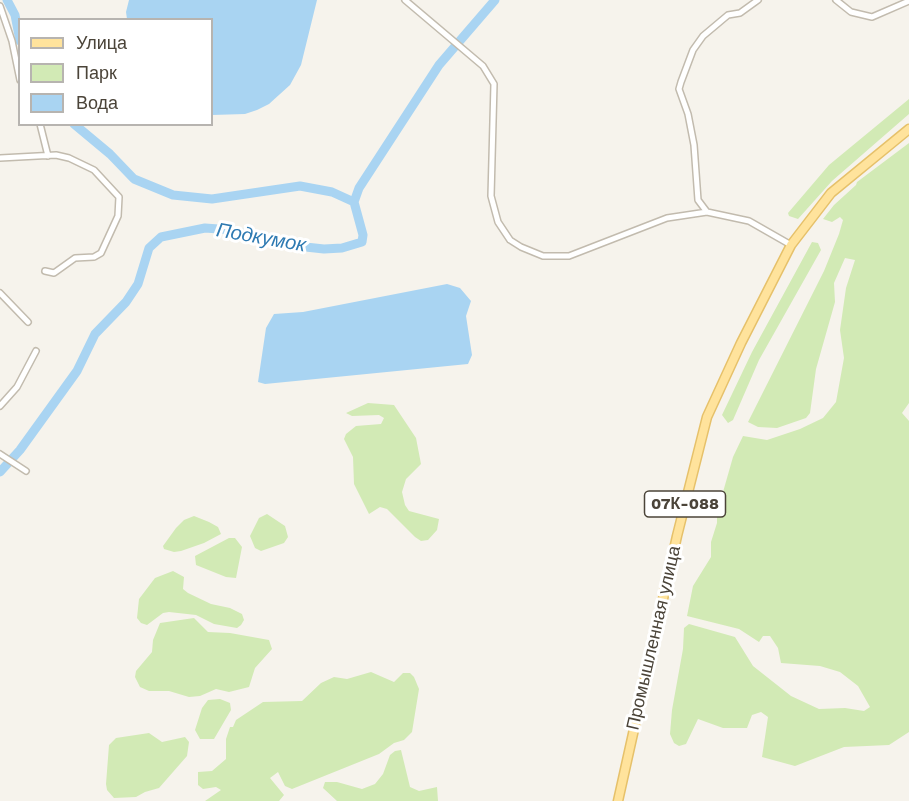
<!DOCTYPE html>
<html>
<head>
<meta charset="utf-8">
<style>
	body { margin:0 }
	#map { position:relative; width:909px; height:801px; overflow:hidden; background:#f6f3ec; font-family:"Work Sans",sans-serif }
	canvas { display:block }
	.legend { position:absolute; left:18px; top:18px; width:195px; height:108px; box-sizing:border-box; background:#fff; border:2px solid #b7b4b0; margin:0; padding:8px 10px; list-style:none; font-size:18px; color:#4b4439 }
	.legend li { display:flex; align-items:center; gap:12px; height:30px }
	.legend b { width:30px; border:2px solid #b7b4b0 }
</style>
</head>
<body>
<div id="map">
<canvas width="909" height="801"></canvas>
<ul class="legend">
<li><b style="height:8px;background:#ffe39c"></b>Улица</li>
<li><b style="height:16px;background:#d2eab5"></b>Парк</li>
<li><b style="height:16px;background:#a9d4f2"></b>Вода</li>
</ul>
</div>
<script>
const g = document.querySelector('canvas').getContext('2d');
g.lineJoin = 'round';
function paint(path, color) { g.fillStyle = color; g.fill(path, 'evenodd'); }
const shape = rows => new Path2D(rows.map(r => 'M' + r).join(''));
function trace(path, color, width, dash) { g.strokeStyle = color; g.lineWidth = width; g.lineCap = dash ? 'butt' : 'round'; g.setLineDash(dash || []); g.stroke(path); }
function label(font, color, halo, rows, align = 'center') {
  g.font = font + ' "Work Sans",sans-serif'; g.lineWidth = 6; g.setLineDash([]); g.textBaseline = 'middle'; g.strokeStyle = halo; g.fillStyle = color; for (const [text, x, y, turn = 0] of rows) {
    g.save(); g.translate(x, y); g.rotate((+turn || 0) * Math.PI / 180); g.textAlign = isNaN(turn) ? turn : align; if (halo) g.strokeText(text, 0, 0); g.fillText(text, 0, 0); g.restore();
  }
}
const green = shape([
	[909,99,909,114,832,181,798,219,789,216,788,213,829,165],
	[909,143,909,403,902,413,909,421,909,732,889,745,844,747,795,766,762,757,768,717,761,712,752,715,747,728,723,728,698,719,686,744,679,746,674,743,670,734,672,710,683,649,684,628,689,624,735,637,753,666,791,696,819,709,845,708,864,711,870,707,858,686,840,672,820,666,781,663,778,648,770,636,763,636,759,642,739,629,687,616,693,586,711,557,711,542,717,523,717,513,733,457,743,436,767,440,800,429,823,418,836,402,844,358,840,330,846,288,855,260,845,258,834,283,835,302,816,369,810,413,806,418,777,428,758,427,748,422,824,271,839,234,843,220,840,217,832,222,823,219,834,205,856,185,857,182],
	[812,242,818,243,821,250,759,360,733,420,728,423,722,415,752,352],
	[368,403,394,405,416,438,421,464,406,479,402,492,405,505,409,511,439,519,437,530,428,540,421,541,415,537,387,509,380,507,369,514,354,484,353,457,344,439,346,434,356,426,381,424,384,418,379,415,352,416,346,413],
	[267,514,285,526,288,537,284,543,261,551,255,548,250,536,259,518],
	[194,516,209,522,218,527,221,534,204,543,181,551,174,552,164,549,163,546,176,528,184,520],
	[229,538,235,538,242,547,236,578,226,577,196,565,195,556],
	[173,571,184,577,183,589,188,593,211,604,230,608,242,614,244,620,241,625,237,628,214,624,196,615,169,612,163,613,147,625,141,623,137,618,139,599,155,578],
	[194,618,208,632,230,633,269,640,272,649,255,668,249,687,229,692,216,689,200,696,189,697,169,691,149,691,140,687,135,677,136,671,152,652,153,640,160,623],
	[371,672,394,682,403,673,410,673,414,677,419,689,412,732,404,740,394,743,379,754,292,789,285,786,278,772,270,778,284,795,279,801,205,801,221,790,216,787,203,789,198,785,198,772,212,771,226,759,226,739,230,727,233,727,236,720,263,702,302,701,321,683,334,677,347,679],
	[220,699,230,703,231,710,214,739,200,739,195,730,202,708,208,700],
	[149,733,162,742,185,737,189,742,187,756,159,788,145,792,136,797,114,798,107,790,106,784,109,745,116,738],
	[401,750,410,787,419,791,437,787,438,801,337,801,323,788,325,782,337,782,362,789,375,784,383,774,390,755,395,751]
]);
const water = shape([
	[129,0,317,0,301,65,290,85,269,104,257,110,245,114,212,115,212,20,127,19,126,12],
	[447,284,460,288,471,301,466,316,472,355,468,364,265,384,258,382,266,328,274,314,303,312]
]);
const river = shape([
	[7,0,15,15,20,41],
	[74,124,110,154,134,179,173,195,212,199,300,186,332,192,354,202],
	[0,472,20,450,77,371,95,334,126,302,138,284,149,248,161,237,205,228,232,230,278,244,324,249,342,248,362,242,363,235,354,202,359,188,439,65,495,0]
]);
const street = shape([
	[405,0,483,66,494,84,491,196,498,222,510,240,521,247,543,256,569,256,667,218,707,212,749,221,791,245],
	[836,0,851,12,872,17,909,1],
	[0,6,12,41,20,80],
	[40,124,48,156],
	[0,158,56,155,69,158,94,170,119,197,118,216,101,253,94,257,75,258,54,273,45,271],
	[707,212,698,200,694,145,688,114,679,89,681,82,693,50,703,36,728,15,740,13,758,0],
	[0,293,28,322],
	[0,406,17,387,36,351],
	[0,454,26,471]
]);
const primary = shape([
	[618,801,677,536,707,417,741,343,791,245,831,193,909,129]
]);
const shields = [
	[685,504,81]
];
const shieldNames = [
	["07К-088",685,504]
];
const streetNames = [
	["Промышленная улица",654,638,-77]
];
const waterNames = [
	["Подкумок",261,238,10]
];
paint(green, '#d2eab5');
paint(water, '#a9d4f2');
trace(river, '#a9d4f2', 9);
trace(street, '#c2bbae', 8);
trace(primary, '#e6c16a', 11);
trace(street, '#fff', 5);
trace(primary, '#ffe39c', 8);
for (const [x, y, w] of shields) { const box = new Path2D(); box.roundRect(x - w / 2, y - 13, w, 26, 4.5); g.fillStyle = '#fff'; g.fill(box); trace(box, '#4b4439', 1.5); }
label('bold 16px', '#4b4439', null, shieldNames);
label('18px', '#4b4439', '#fff', streetNames);
label('italic 20px', '#2e7ab2', '#fff', waterNames);
</script>
</body>
</html>
